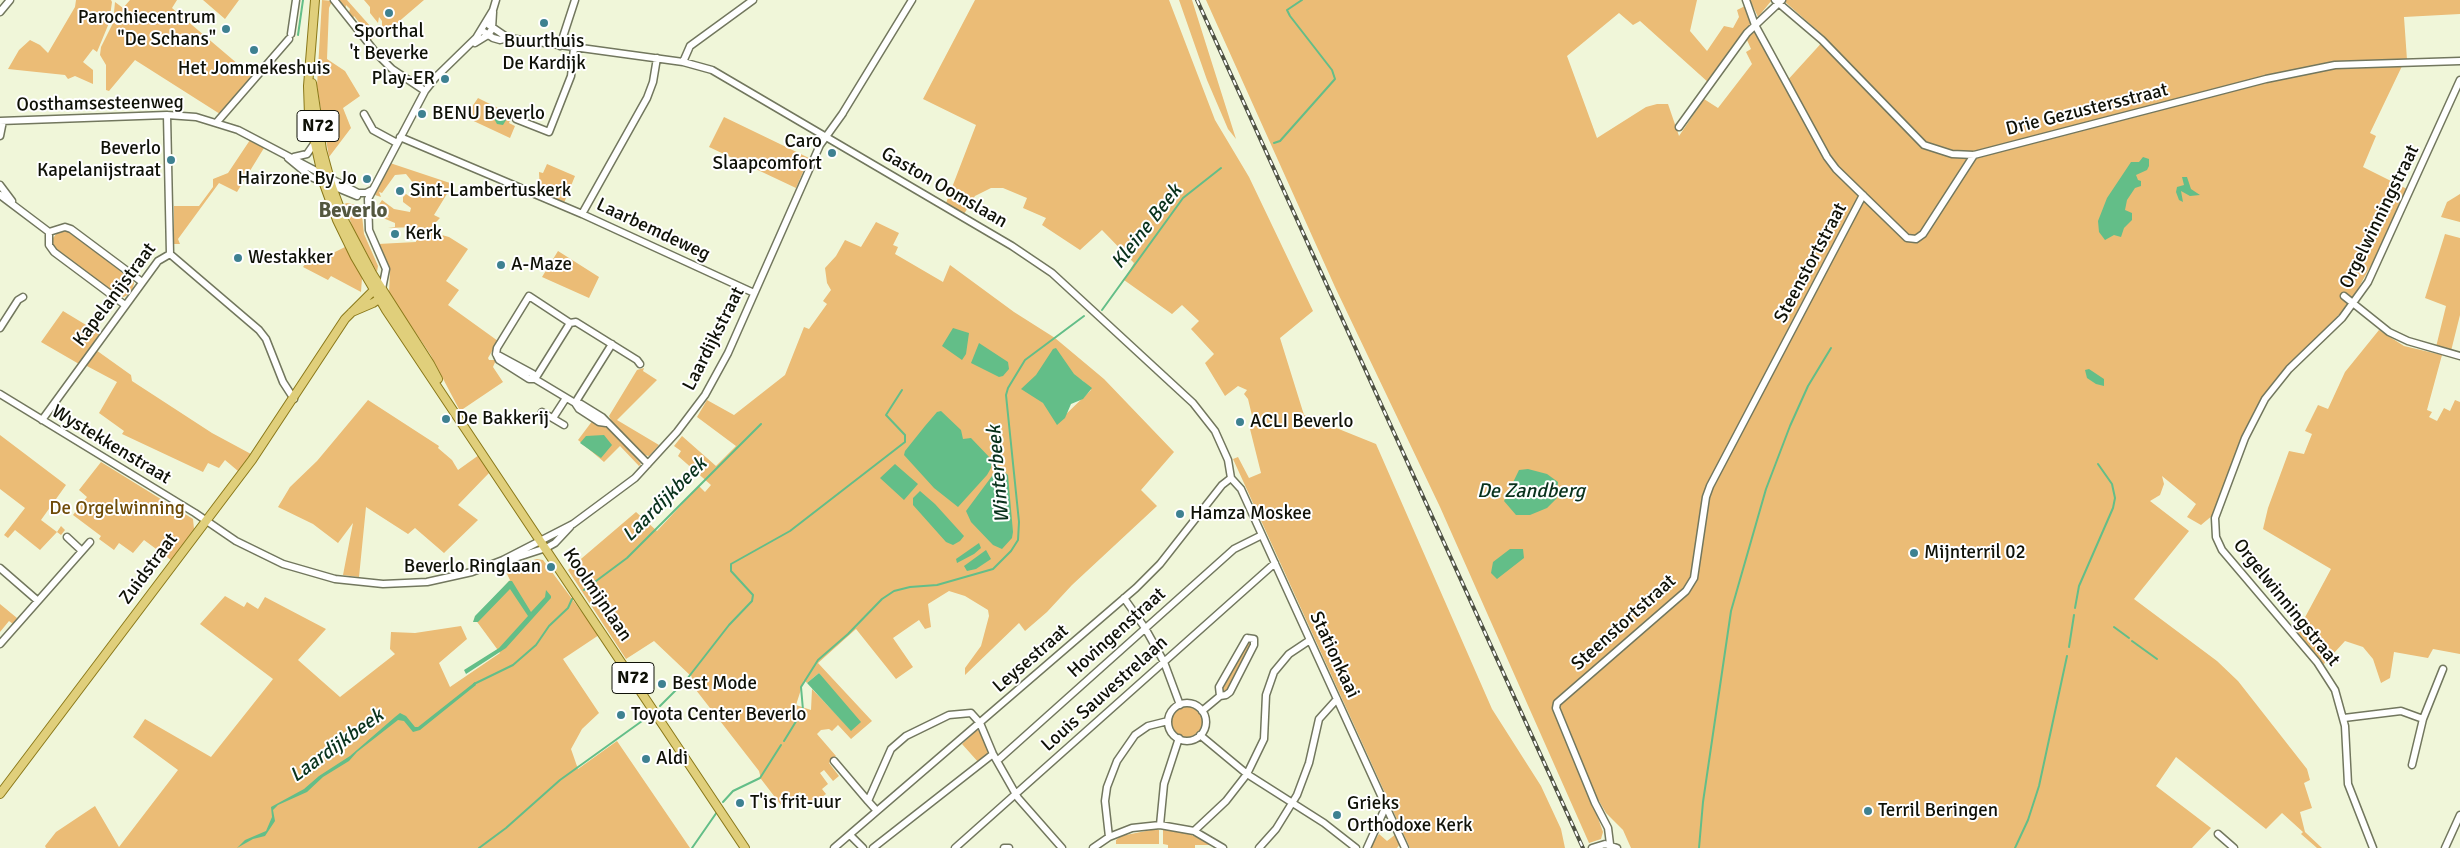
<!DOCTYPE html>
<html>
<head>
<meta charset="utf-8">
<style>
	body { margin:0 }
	canvas { display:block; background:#f0f6d9 }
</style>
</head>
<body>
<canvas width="2460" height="848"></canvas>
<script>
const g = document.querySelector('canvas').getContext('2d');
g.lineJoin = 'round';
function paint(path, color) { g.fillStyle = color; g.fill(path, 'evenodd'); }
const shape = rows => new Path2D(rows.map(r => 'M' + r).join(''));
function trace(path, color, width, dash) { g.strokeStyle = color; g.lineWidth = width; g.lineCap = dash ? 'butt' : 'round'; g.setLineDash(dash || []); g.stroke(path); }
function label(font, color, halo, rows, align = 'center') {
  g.font = font + ' Signika,sans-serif'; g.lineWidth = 4; g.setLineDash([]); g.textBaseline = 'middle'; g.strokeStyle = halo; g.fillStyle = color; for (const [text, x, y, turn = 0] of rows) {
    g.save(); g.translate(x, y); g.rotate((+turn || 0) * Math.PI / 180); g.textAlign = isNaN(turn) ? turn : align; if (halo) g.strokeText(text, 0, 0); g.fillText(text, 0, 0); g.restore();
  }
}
const green = shape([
	[76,0,111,0,112,2,109,23,97,52,93,49,83,62,93,70,93,84,75,76,68,79,65,75,8,69,19,50,30,40,40,45,48,53,75,7],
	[130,0,177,0,172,8,252,76,220,114,135,60,109,91,106,90,106,65,100,55,101,47,113,23,115,2,123,8],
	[203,0,239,0,225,19],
	[322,0,332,1,329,8,327,59,345,71,360,96,343,108,351,128,329,157,317,86],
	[339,0,347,0,371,27,378,28,379,33,370,41,366,39,367,32,354,16,352,21,348,16,350,9,346,5,345,11],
	[364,0,424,0,382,36,382,21,379,17,378,23,370,13,370,7],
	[975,0,1169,0,1215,120,1249,177,1313,311,1280,338,1304,415,1376,444,1492,709,1541,786,1561,829,1565,848,1410,848,1233,459,1238,457,1249,478,1261,473,1249,425,1254,424,1248,399,1244,394,1247,390,1238,386,1225,396,1205,363,1214,354,1191,329,1199,321,1182,305,1172,314,1124,280,1134,263,1102,230,1080,250,1042,225,1046,218,1023,208,1027,198,1003,188,991,188,975,196,964,214,946,203,976,125,923,99],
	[1179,0,1192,0,1236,139,1228,129,1207,80],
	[1206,0,1697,0,1690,31,1707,51,1724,26,1733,28,1739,17,1737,10,1747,5,1752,22,1749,29,1709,83,1640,21,1633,25,1619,13,1567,56,1597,138,1646,107,1657,104,1668,104,1679,136,1704,99,1718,108,1752,64,1746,52,1751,49,1747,40,1754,29,1785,83,1826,38,1784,1,1786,0,2460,0,2460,14,2404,17,2407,60,2403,64,2370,133,2376,136,2363,167,2407,189,2380,249,2349,305,2285,369,2254,411,2213,515,2201,525,2187,517,2196,504,2162,476,2164,484,2160,495,2150,501,2189,531,2134,599,2217,661,2238,681,2307,769,2310,780,2304,783,2312,808,2300,812,2305,832,2322,848,2317,848,2301,834,2303,832,2282,813,2266,829,2176,757,2156,786,2211,828,2192,848,1631,848,1623,830,1606,813,1595,794,1590,796,1603,832,1601,839,1589,843,1440,507,1335,287],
	[1750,0,1772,0,1758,17],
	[478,98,512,115,509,123,515,126,510,138,465,117],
	[724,117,809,158,796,188,709,147],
	[250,140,264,148,237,192,219,183,178,239,180,244,174,244,174,206,199,206,213,187,213,179,228,173],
	[390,163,453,184,434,215,440,218,430,228,431,232,449,237,468,249,446,281,459,290,448,305,498,341,488,358,489,360,496,360,493,367,503,382,460,411,430,354,389,293,390,271,378,244,416,242,416,236,419,237,422,233,417,230,415,231,415,227,388,228,395,227,395,223,383,218,383,216,389,218,378,206,382,200,394,209,410,212,411,208,403,202,403,197,406,194,409,196,414,184,406,174,395,175,382,193,379,192,381,197,375,195],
	[547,164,575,176,564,203,540,193,539,172,543,173],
	[2460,194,2460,222,2441,217,2447,202],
	[347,203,361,206,364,234,378,266,377,272,353,228,344,204],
	[876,222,899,233,893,245,898,247,895,254,943,282,950,265,1014,312,1055,338,1104,379,1174,452,1141,490,1157,506,1072,585,1047,612,1025,631,1019,623,965,675,965,668,981,646,989,616,988,610,965,596,949,591,928,604,931,627,925,629,919,620,893,638,913,667,896,679,856,629,818,663,872,721,851,739,838,725,832,731,829,729,821,730,817,734,836,756,829,763,839,776,833,781,824,770,820,773,828,784,822,789,826,794,810,806,800,792,781,805,761,779,759,771,689,681,692,677,654,641,626,659,568,570,636,512,657,531,699,486,705,492,711,485,678,456,681,451,674,446,682,436,716,466,736,446,697,417,707,400,734,415,785,375,804,327,809,329,827,304,823,301,831,290,827,283,825,268,836,256,845,240,861,247],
	[1049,361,1083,381,1091,390,1062,418,1041,401],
	[819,673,851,730,812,689,811,710,796,705,804,680,807,683],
	[66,230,133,278,134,284,131,293,124,297,118,296,56,252,53,245,53,238,57,233],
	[2445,234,2460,238,2460,315,2451,351,2436,347,2446,306,2425,298],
	[345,247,362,278,361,292,331,276,328,280,303,267,306,263,309,265],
	[558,251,599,277,589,298,542,277],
	[63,311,101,334,79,364,41,342],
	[2379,330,2404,346,2442,355,2427,410,2432,412,2429,417,2437,421,2444,408,2450,411,2455,400,2460,402,2460,654,2433,649,2428,658,2394,652,2390,678,2381,683,2373,659,2363,647,2345,641,2323,665,2296,634,2331,569,2263,529,2268,508,2289,451,2304,454,2312,434,2305,431,2318,405,2328,409,2345,372],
	[96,350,131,375,132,381,212,433,251,454,238,471,225,460,219,468,208,463,203,472,122,434,124,431,99,413,117,382,85,365],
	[644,368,643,371,657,380,617,420,659,445,649,456,644,455,613,424,609,416,637,370],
	[368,400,439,446,438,448,452,460,458,470,479,455,490,472,458,505,478,520,444,553,415,528,408,534,366,507,359,577,343,575,353,523,338,543,313,524,278,507,290,487,317,461],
	[593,420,611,430,641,464,639,466,620,446,604,462,578,440],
	[0,435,66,485,41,520,57,532,61,526,65,530,61,535,57,532,40,550,15,530,8,538,4,535,25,508,0,489],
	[101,462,193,519,194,529,171,560,144,540,133,553,119,543,114,550,99,539,101,536,73,515,87,497,79,490],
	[537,559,543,560,599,635,563,659,599,713,582,729,571,749,578,769,617,741,690,848,46,848,45,846,56,832,95,806,119,847,178,770,133,737,145,719,211,757,273,679,200,624,225,596,244,607,247,602,258,609,265,597,326,629,298,660,340,697,395,654,390,649,391,632,415,633,461,626,467,639,439,663,450,687,500,653,475,619,510,580,504,568],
	[0,604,17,618,13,624,9,621,0,632],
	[1247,639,1253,642,1229,691,1224,694,1220,690],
	'1171 722a16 16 0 1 1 32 0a16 16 0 1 1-32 0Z',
	[977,730,981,732,991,753,979,763,962,744],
	[1156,829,1159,830,1159,844,1116,844,1116,840,1121,836],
	[1163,829,1187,833,1214,845,1195,845,1195,848,1168,848,1168,845,1163,844],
	[1379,834,1387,841,1396,834,1400,844,1397,848,1370,848]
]);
const water = shape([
	[496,109,508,117,503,125,497,124,492,115,493,110],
	[2143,157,2149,159,2149,166,2147,170,2136,175,2138,180,2141,181,2141,186,2135,188,2127,200,2125,210,2132,213,2132,220,2124,228,2121,237,2114,235,2105,240,2099,232,2098,221,2107,198,2131,162,2139,162],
	[2182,177,2187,177,2191,189,2200,195,2190,196,2181,191,2183,202,2179,200,2176,192,2177,187,2184,185],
	[953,328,969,333,966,354,962,360,942,346],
	[979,343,1008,362,1009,369,1003,376,999,377,971,363],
	[1056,348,1074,374,1092,388,1083,399,1071,404,1065,418,1057,425,1043,403,1021,389,1036,375,1053,349],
	[2089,369,2104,379,2104,386,2096,384,2087,378,2085,370],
	[941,411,961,430,963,439,971,438,992,460,991,468,987,475,958,507,934,488,904,455,905,451,925,426,937,412],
	[604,435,612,445,601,458,580,443,586,436],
	[895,464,918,484,904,500,880,478],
	[1528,469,1547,474,1558,482,1557,498,1547,508,1530,515,1516,515,1504,501,1519,470],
	[1003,471,1008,475,1013,532,1012,538,1002,549,993,545,971,522,966,511,992,476,997,472],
	[920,491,935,504,964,536,960,541,953,545,946,542,913,505,913,498],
	[979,543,981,548,974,554,957,563,956,559],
	[1510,549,1523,549,1524,558,1497,579,1491,573,1493,562],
	[986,550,991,559,976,569,967,571,964,566],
	[509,581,512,581,531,612,545,597,546,590,551,596,551,598,506,648,466,674,464,670,499,648,528,616,510,589,478,622,473,622,475,616],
	[819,673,861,722,851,731,807,683],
	[475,682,476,685,420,730,413,732,404,721,398,720,357,752,349,761,323,777,307,792,278,805,273,810,275,821,265,836,253,839,237,848,245,840,266,831,272,817,271,807,304,789,319,776,350,756,395,717,400,713,406,716,415,727,418,727]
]);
const stream = shape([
	[298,35,303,0],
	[1274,143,1280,141,1335,79,1332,70,1290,16,1287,10,1302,0],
	[1102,310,1183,198,1221,168],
	[584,590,627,558,761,424],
	[2075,608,2079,586,2113,508,2115,498,2112,484,2098,464],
	[2114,627,2129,638],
	[2132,641,2157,659],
	[2069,647,2074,615],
	[474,684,513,665,536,645,549,626,568,608,572,599],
	[660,706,687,679,729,625,752,601,753,595,731,571,731,564,790,531,905,442,905,435,886,415,902,390],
	[784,741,803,710,801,687,818,660,848,634,882,599,894,591,910,587,937,585,993,569,1011,551,1018,540,1019,522,1006,395,1008,388,1025,360,1084,316],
	[723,802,733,791,760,778,781,745],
	[479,848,506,828,560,780,649,716],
	[692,848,717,812],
	[1699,848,1703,802,1731,611,1766,489,1790,426,1808,386,1831,348],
	[2015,848,2028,820,2039,786,2067,656]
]);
const minor = shape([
	[334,0,377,54,392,69,425,91],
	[1746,0,1755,25,1827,157,1836,169,1907,238,1916,239,1923,234,1974,155],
	[1775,0,1822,40,1924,145,1952,154,1974,155,2266,79,2335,65,2460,61],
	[0,12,10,0],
	[489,25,508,38],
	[481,30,493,38,500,40,508,38,683,62,712,70,1012,246,1052,273,1193,403,1215,431,1228,460,1231,478],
	[291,34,296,0],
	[475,43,488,35,492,29,493,12],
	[560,46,575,0],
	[683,62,690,46,753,0],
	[364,114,373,130,397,143],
	[167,115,170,254],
	[841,116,912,0],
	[516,119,549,132,571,76,574,48],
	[0,121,167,115,196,117,238,130,358,193,366,193,372,190],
	[217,122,289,39],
	[1679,127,1747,33,1782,0],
	[0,136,3,121],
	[400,137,582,214,754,293],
	[294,157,307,154,314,144],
	[288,158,311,177,357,196],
	[0,185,12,201],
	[0,195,49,232],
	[582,214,647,98,653,82,657,58],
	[49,232,65,227,71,229,142,282],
	[49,232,49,245,54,252,125,305],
	[170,254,259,330,266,339,283,382,294,399],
	[382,289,386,269,369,230,368,199,425,91,436,77,476,38,493,10,496,0],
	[2344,296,2389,332,2408,341,2460,356],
	[570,323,535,379,533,374,496,354,497,348,529,296,570,323,576,322,637,360,640,364],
	[0,328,18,300,23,297],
	[612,344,575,403,581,404,602,417,648,464],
	[497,356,499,360,529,379,535,379,575,403,579,409,599,422,606,423],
	[0,394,195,513,236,541,283,564,335,579,383,584,427,582,472,572,503,560,573,524,635,478,677,432,705,395,728,353,820,145,843,113],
	[542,412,564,425],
	[553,418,566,398],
	[42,420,158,261,170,254],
	[1231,478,1241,489,1405,848],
	[67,537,82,551],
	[512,559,546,548,555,543,570,527],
	[0,568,38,601],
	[1124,598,1145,628,1164,662,1180,705],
	[1247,638,1254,639,1254,645,1230,692,1226,695,1220,696,1219,687,1247,638],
	[0,644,90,542],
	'1168 722a19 19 0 1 1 38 0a19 19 0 1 1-38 0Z',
	[1202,711,1220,696],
	[2344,718,2401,711,2423,719],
	[1200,735,1247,774,1324,823,1356,848],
	[834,761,868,801],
	[997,761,1234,549,1262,535],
	[2412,765,2423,719,2443,669],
	[877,811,868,801,891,749,906,736,949,715,971,713,980,723,993,754,1018,798,1062,848],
	[1160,825,1164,784,1179,738],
	[1194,831,1226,801,1247,774,1264,739,1266,695,1274,672,1289,654,1310,640],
	[2218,834,2234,848],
	[850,835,863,848],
	[1109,837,1105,801,1107,787,1117,761,1135,735,1148,726,1168,721],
	[1610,844,1608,828,1595,803,1556,708,1557,703,1686,591,1694,578,1706,497,1710,486,1863,195],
	[834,848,1136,588,1160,564,1222,485,1231,478],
	[873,848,993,754],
	[955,848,1275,563],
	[1004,848,1009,848],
	[1093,848,1109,837,1132,828,1160,825,1194,831,1223,848],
	[1259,848,1276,829,1297,795,1309,763,1319,719,1337,699],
	[1367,848,1386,806],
	[1592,848,1605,844,1617,848],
	[2373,848,2348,784,2345,726,2335,690,2317,662,2222,550,2216,537,2215,518,2245,438,2265,399,2289,369,2342,318,2368,282,2460,80],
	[2445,848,2460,815]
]);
const major = shape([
	[315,0,308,86,309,116,324,184,337,220,355,257,386,310,745,848],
	[312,83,322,150,332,187,345,222,373,275,430,364,438,379],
	[352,312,373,303,379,299,381,294],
	[0,794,252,460,345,319,374,290,382,289]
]);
const rail = shape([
	[1197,0,1583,848]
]);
const markers = [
	[389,13,5,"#3e8191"],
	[544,23,5,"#3e8191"],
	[226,29,5,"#3e8191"],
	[254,50,5,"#3e8191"],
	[445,79,5,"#3e8191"],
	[422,114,5,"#3e8191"],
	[832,153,5,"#3e8191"],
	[171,160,5,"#3e8191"],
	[367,179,5,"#3e8191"],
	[400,191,5,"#3e8191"],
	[395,234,5,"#3e8191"],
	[238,258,5,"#3e8191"],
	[501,265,5,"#3e8191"],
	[446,419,5,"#3e8191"],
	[1240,422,5,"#3e8191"],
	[1180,514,5,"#3e8191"],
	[1914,553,5,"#3e8191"],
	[551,567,5,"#3e8191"],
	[662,684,5,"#3e8191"],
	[621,715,5,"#3e8191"],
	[646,759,5,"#3e8191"],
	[740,803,5,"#3e8191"],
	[1868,811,5,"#3e8191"],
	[1337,815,5,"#3e8191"]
];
const shields = [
	[318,126,42],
	[633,678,42]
];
const shieldNames = [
	["N72",318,126],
	["N72",633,678]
];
const poiNames = [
	["Parochiecentrum",216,18,"right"],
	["\"De Schans\"",216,40,"right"],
	["Sporthal",389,32,"center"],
	["'t Beverke",389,54,"center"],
	["Buurthuis",544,42,"center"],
	["De Kardijk",544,64,"center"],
	["Het Jommekeshuis",254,69,"center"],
	["Play-ER",435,79,"right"],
	["BENU Beverlo",432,114],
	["Caro",822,142,"right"],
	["Slaapcomfort",822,164,"right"],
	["Beverlo",161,149,"right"],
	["Kapelanijstraat",161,171,"right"],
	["Hairzone By Jo",357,179,"right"],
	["Sint-Lambertuskerk",410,191],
	["Kerk",405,234],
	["Westakker",248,258],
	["A-Maze",511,265],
	["De Bakkerij",456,419],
	["ACLI Beverlo",1250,422],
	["Hamza Moskee",1190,514],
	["Mijnterril 02",1924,553],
	["Beverlo Ringlaan",541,567,"right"],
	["Best Mode",672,684],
	["Toyota Center Beverlo",631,715],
	["Aldi",656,759],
	["T'is frit-uur",750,803],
	["Grieks",1347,804],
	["Orthodoxe Kerk",1347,826],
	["Terril Beringen",1878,811]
];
const streetNames = [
	["Oosthamsesteenweg",100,104,-1],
	["Drie Gezustersstraat",2087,110,-14],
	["Gaston Oomslaan",944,188,30],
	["Orgelwinningstraat",2380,217,-64],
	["Laarbemdeweg",653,230,25],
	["Steenstortstraat",1811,263,-62],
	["Kapelanijstraat",115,295,-53],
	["Laardijkstraat",714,339,-63],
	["Wystekkenstraat",111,445,31],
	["Zuidstraat",149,569,-53],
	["Koolmijnlaan",597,595,56],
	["Orgelwinningstraat",2286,603,51],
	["Steenstortstraat",1624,623,-42],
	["Hovingenstraat",1117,633,-42],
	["Stationkaai",1334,655,65],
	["Leysestraat",1031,659,-41],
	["Louis Sauvestrelaan",1105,694,-42]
];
const parkNames = [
	["De Orgelwinning",117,509]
];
const waterNames = [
	["Kleine Beek",1147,227,-52],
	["Winterbeek",999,474,-95],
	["De Zandberg",1531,492],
	["Laardijkbeek",665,500,-45],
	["Laardijkbeek",337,746,-36]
];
const quarterNames = [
	["Beverlo",353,211]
];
paint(green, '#ebbc76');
paint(water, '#63be88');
trace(stream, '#63be88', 2);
trace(minor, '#72775e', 9);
trace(major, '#8a7819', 10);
trace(minor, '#fff', 6);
trace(major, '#e0cf7b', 8);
trace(rail, '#4f5243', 4);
trace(rail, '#fff', 2, [5.5]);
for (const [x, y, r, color] of markers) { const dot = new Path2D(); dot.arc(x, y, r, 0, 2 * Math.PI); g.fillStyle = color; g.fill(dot); trace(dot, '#fff', 2); }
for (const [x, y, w] of shields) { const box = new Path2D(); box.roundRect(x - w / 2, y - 15.5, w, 31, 4); g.fillStyle = '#fff'; g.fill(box); trace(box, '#0f1107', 1); }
label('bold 18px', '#0f1107', null, shieldNames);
label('19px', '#0f1107', '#fff', poiNames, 'left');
label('19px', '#0f1107', '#fff', streetNames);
label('19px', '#6e4b07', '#fff', parkNames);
label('italic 20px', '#09321c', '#fff', waterNames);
label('bold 21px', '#53573f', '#fff', quarterNames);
</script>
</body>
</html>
